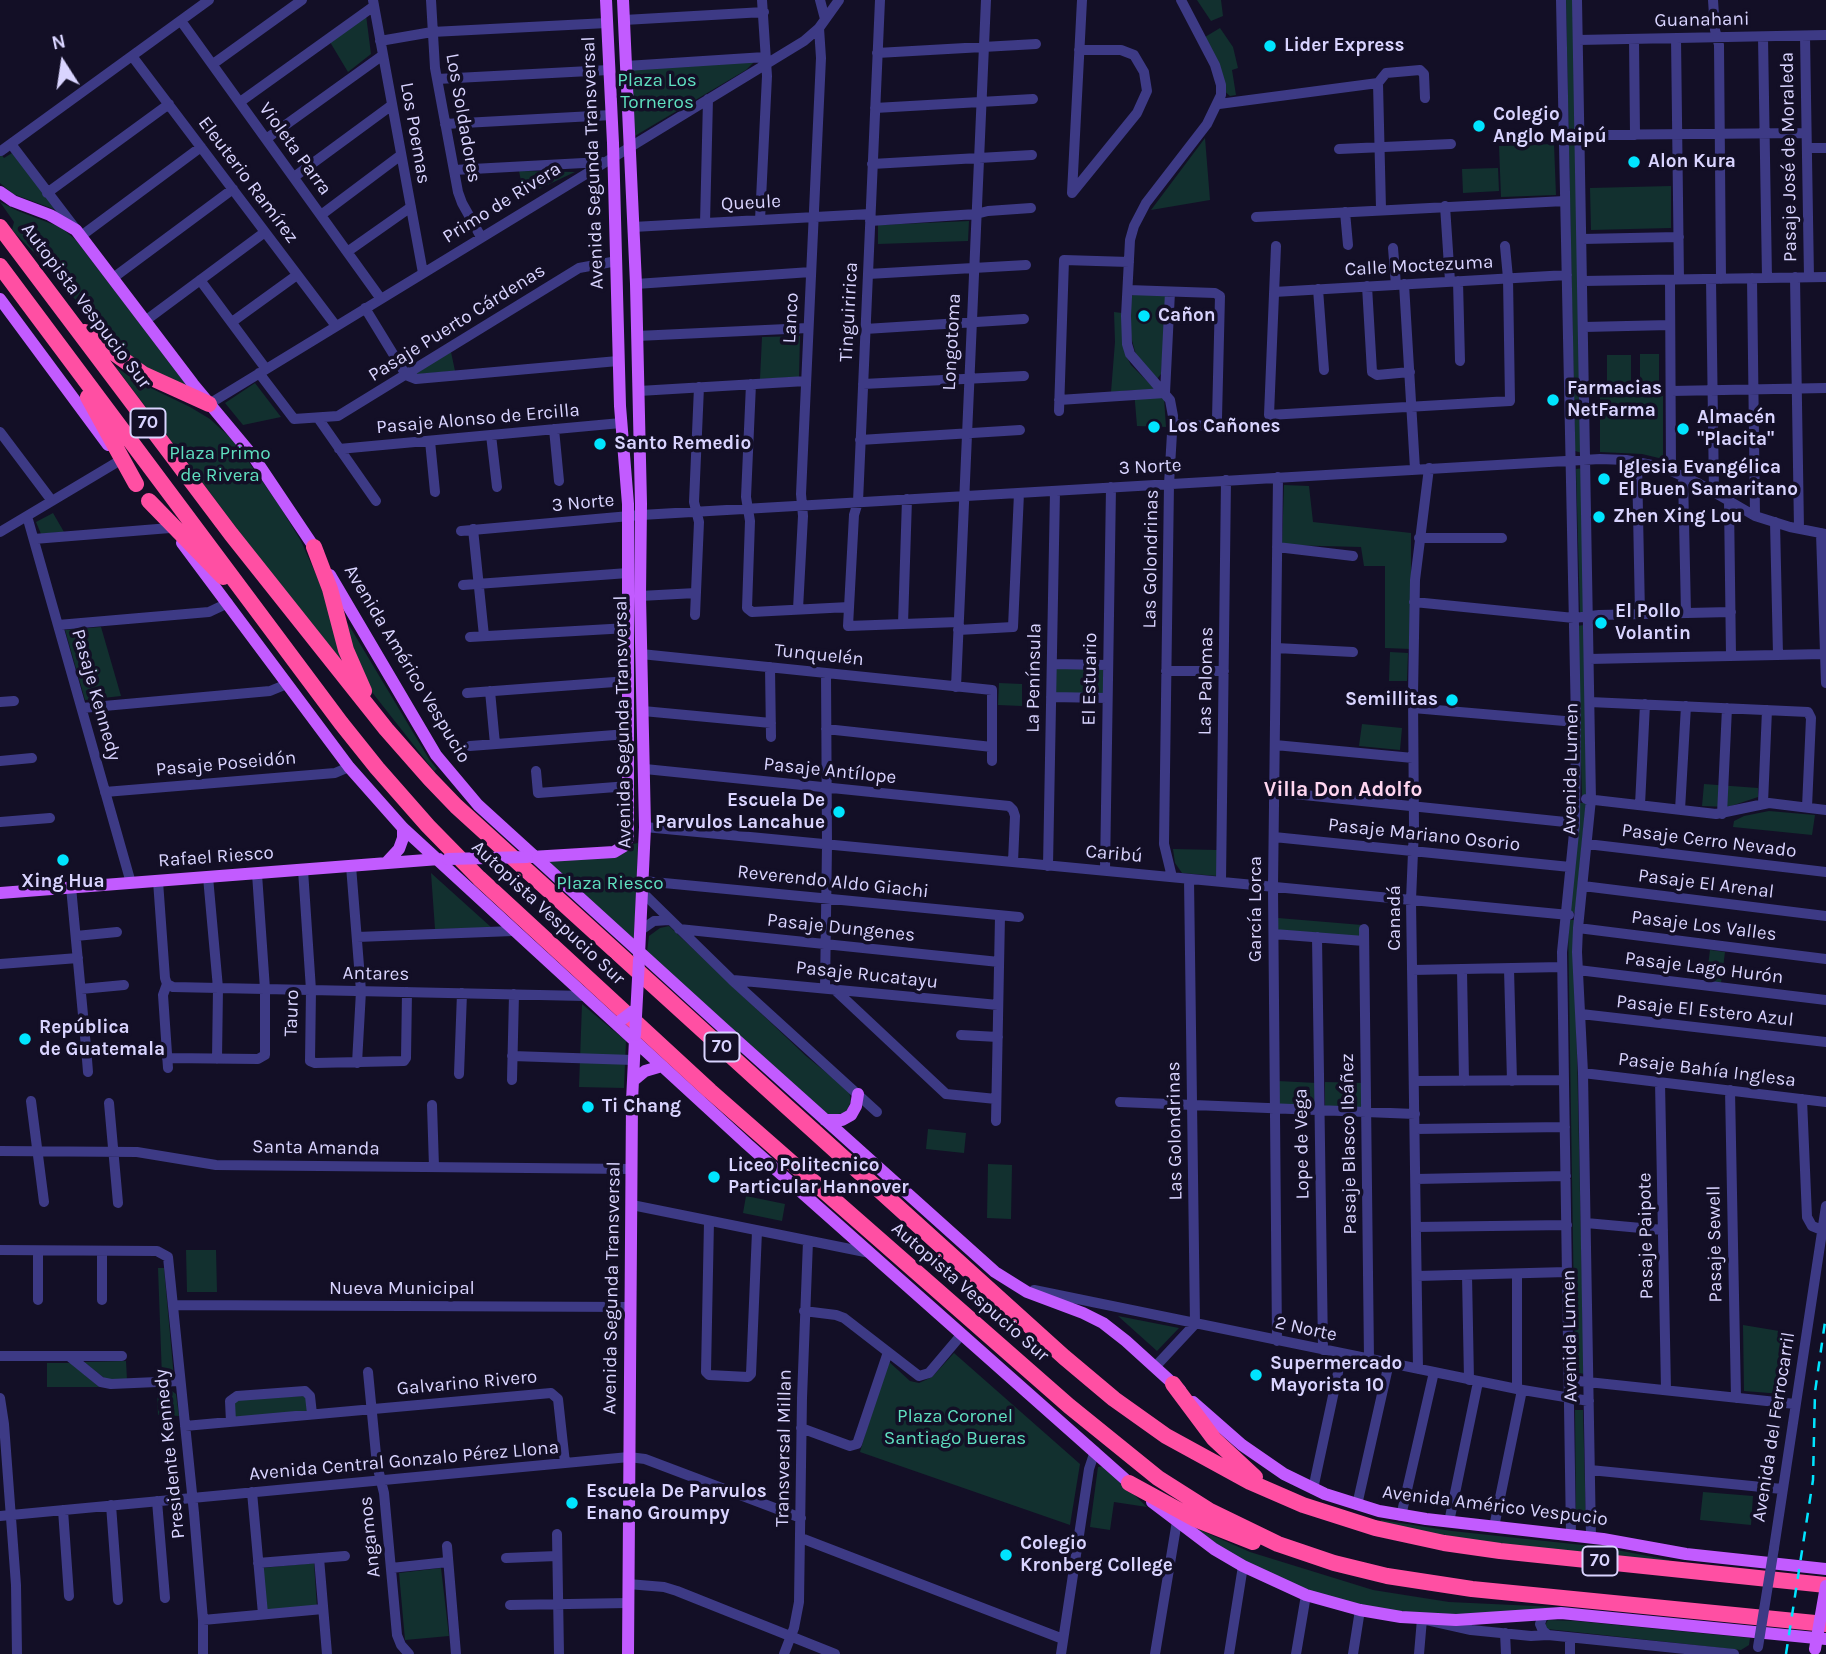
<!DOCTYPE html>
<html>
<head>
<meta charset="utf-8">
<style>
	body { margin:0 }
	#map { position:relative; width:1826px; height:1654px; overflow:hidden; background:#130f26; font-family:Karla,sans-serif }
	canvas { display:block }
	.north { position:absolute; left:28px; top:28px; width:70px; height:70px; -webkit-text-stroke:5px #130f26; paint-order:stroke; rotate:348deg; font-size:19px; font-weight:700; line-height:28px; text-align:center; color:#d9d4ff }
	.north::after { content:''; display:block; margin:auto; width:24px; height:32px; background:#d9d4ff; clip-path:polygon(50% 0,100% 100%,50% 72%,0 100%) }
</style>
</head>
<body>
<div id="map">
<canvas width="1826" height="1654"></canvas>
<div class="north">N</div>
</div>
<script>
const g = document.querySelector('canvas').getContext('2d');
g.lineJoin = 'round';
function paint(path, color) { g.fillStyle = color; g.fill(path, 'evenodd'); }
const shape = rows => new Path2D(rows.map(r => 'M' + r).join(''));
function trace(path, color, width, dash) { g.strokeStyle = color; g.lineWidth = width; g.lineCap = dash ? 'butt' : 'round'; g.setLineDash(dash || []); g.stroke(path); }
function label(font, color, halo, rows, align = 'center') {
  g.font = font + ' Karla,sans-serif'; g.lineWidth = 7; g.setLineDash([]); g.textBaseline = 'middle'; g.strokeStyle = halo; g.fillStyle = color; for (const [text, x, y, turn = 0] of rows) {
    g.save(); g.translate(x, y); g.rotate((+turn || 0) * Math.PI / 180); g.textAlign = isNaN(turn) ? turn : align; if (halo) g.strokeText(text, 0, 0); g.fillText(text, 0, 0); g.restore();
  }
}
const green = shape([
	[1197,0,1221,0,1223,16,1211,21],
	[1566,0,1573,0,1582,453,1575,451],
	[366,15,371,54,348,72,330,42],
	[1220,28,1233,47,1238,68,1232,70,1236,95,1230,96,1223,90,1205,37],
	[755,61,746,70,633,137,629,68],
	[1205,138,1210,200,1151,210],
	[1554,144,1556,195,1501,197,1499,146],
	[0,153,4,158,12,153,59,211,13,194,0,183],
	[1498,168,1499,191,1463,193,1462,169],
	[519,171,575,172,524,196],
	[1671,186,1671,228,1591,230,1590,188],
	[0,202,18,211,60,227,75,239,198,399,168,383,123,352,107,337,46,265,12,230,14,222],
	[969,221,968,241,878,244,878,225],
	[1139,293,1168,294,1161,374,1157,379,1136,355,1130,333,1131,296],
	[1114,312,1122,313,1125,354,1131,365,1164,398,1166,427,1137,426,1134,390,1111,392,1115,342],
	[800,336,799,377,760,379,762,337],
	[451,352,455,371,411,375],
	[1640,354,1659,354,1659,391,1640,391],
	[1607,355,1631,355,1631,392,1607,392],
	[115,366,136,381,190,407,210,419,234,441,279,505,301,541,322,588,347,670,343,670],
	[255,383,281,417,243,425,225,403],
	[1663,396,1663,459,1642,454,1600,452,1600,397],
	[1583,468,1586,613,1580,613,1576,469],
	[1284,485,1309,486,1313,522,1411,533,1411,649,1385,648,1385,566,1364,566,1361,547,1282,545],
	[53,513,64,532,41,534,36,522],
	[338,607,429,759,437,769,434,771,364,682],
	[1584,625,1587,798,1582,796,1577,626],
	[101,627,121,696,85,700,65,630],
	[1390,652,1408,653,1407,681,1389,681],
	[1055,668,1103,669,1103,695,1055,695],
	[999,683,1022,684,1022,706,998,705],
	[1362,724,1402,728,1400,750,1359,746],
	[1704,784,1758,788,1758,797,1728,807,1702,806],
	[1580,803,1586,803,1575,913,1569,911],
	[1769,811,1815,815,1812,835,1733,827,1734,821,1744,816],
	[638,843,634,942,545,861],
	[1173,849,1217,850,1217,876,1182,873,1175,863],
	[431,873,492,928,435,929],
	[1278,918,1362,925,1361,939,1277,932],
	[1568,920,1574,920,1584,1374,1575,1372],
	[669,926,806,1056,849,1091,851,1101,847,1110,843,1113,829,1116,647,952,649,936,660,928],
	[1710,950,1725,952,1721,983,1706,982],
	[582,1004,626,1041,624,1088,579,1087],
	[1278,1081,1317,1083,1316,1107,1277,1106],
	[1325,1082,1364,1083,1363,1108,1325,1107],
	[928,1129,966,1133,964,1153,926,1149],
	[988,1164,1012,1165,1011,1219,987,1218],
	[746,1196,785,1204,782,1221,743,1213],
	[186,1250,216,1250,217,1292,187,1292],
	[158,1268,164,1268,174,1378,162,1378],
	[1118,1316,1179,1328,1157,1351],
	[1743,1325,1791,1333,1782,1394,1744,1391],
	[954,1353,1080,1464,1070,1525,860,1452,887,1360,910,1381,919,1383,932,1377],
	[126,1361,127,1380,108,1381,84,1362],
	[47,1363,71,1363,99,1387,47,1387],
	[157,1391,172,1391,176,1394,179,1416,158,1415],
	[306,1396,308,1410,303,1413,239,1418,234,1416,233,1404,240,1398],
	[1575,1410,1583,1410,1586,1525,1576,1524],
	[1104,1466,1147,1507,1114,1502,1110,1530,1090,1527,1098,1467],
	[1703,1492,1753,1496,1751,1525,1700,1520],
	[1381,1520,1452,1531,1601,1547,1669,1560,1669,1563,1522,1549,1380,1524],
	[1191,1526,1250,1552,1373,1590,1449,1602,1557,1607,1473,1616,1385,1611,1340,1602,1284,1581,1229,1556],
	[314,1563,317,1608,266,1612,262,1568],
	[441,1568,449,1636,405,1640,399,1573],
	[1548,1620,1576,1621,1750,1638,1749,1645,1741,1650,1547,1629,1545,1625]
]);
const minor = shape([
	[373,0,423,273],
	[431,0,435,68,458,192,462,203,481,237],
	[820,0,825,19],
	[1561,0,1576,722,1575,823,1562,952,1571,1535],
	[1577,0,1591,799,1578,928,1577,952,1583,1073,1591,1538],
	[1713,0,1715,30,1719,45,1721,279],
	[624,20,764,12],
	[181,21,381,299],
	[1805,36,1809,277],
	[1763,37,1767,278],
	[1676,38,1679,279],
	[1634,39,1635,135],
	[1578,40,1826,35],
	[380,41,432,32,607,23],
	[877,53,1036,44],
	[132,56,336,326],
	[213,64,302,0],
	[626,66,765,57],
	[437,79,609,70],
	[1378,83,1381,209],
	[240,102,374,6],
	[1219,104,1378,83,1386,73,1420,70,1424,74,1425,98],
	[875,108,1033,99],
	[445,124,612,115],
	[1580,135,1806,133],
	[266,139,383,55],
	[11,144,75,228],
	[1807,148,1826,148],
	[1339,149,1451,144],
	[1,151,209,0],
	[872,164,1032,155],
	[454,170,602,162],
	[294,177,392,105],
	[47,193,169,104],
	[1072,193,1137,113,1147,91,1144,72,1134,55,1121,50,1079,50],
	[1072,193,1082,0],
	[1445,206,1450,281],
	[1345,212,1348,245],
	[321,215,401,155],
	[1256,217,1565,201],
	[760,220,767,76,762,0],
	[870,221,976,214,988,211,1031,208],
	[705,223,708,99],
	[633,227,870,214],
	[81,236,201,147],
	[1582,239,1679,237],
	[1276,246,1269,415,1510,401,1508,278,1505,246],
	[1393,248,1396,285],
	[347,252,411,207],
	[868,274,1026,265],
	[1795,277,1799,529],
	[113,278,233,189],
	[1752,278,1755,516],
	[1711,279,1714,493],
	[200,280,266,369],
	[1670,280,1671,471],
	[1458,281,1460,361],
	[1583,281,1826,277],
	[636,284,811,272],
	[1404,284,1415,469],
	[1367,286,1372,372,1377,375,1410,372],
	[1318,289,1324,370],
	[1128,290,1215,293,1220,296,1217,418,1215,424,1209,426,1173,424],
	[1274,292,1567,275],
	[365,308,406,375],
	[145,321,265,232],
	[232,322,297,275],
	[1584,327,1670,325],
	[865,329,1024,319],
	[637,336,808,328],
	[259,373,294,419,338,416,579,268,617,261],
	[406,375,416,379,618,361],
	[751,384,746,497,750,521,747,608,752,612,849,607],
	[863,384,1024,376],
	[639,391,806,381],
	[1671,391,1826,388],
	[1059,400,1165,393,1170,292],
	[209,404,804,41,819,28,839,0],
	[1059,411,1064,260,1129,262],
	[318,418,376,501],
	[554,429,559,481],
	[0,432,52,501],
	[491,435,497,487],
	[860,440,1020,430],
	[430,441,435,492],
	[339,449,621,423],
	[1637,462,1640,614],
	[1683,476,1686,613],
	[1729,502,1731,656],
	[27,516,131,883],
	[1775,522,1778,655],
	[473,529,484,636],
	[461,531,641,515,1600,459,1626,460,1662,467,1698,483,1755,516,1790,527,1826,534],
	[0,532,119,461],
	[1821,533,1826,683],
	[1419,538,1502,538],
	[34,539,170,528],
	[1277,547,1353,556],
	[463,585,628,573],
	[640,596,696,593],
	[1414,602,1574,618,1599,615,1731,612],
	[798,609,803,516,801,494,821,58,819,28],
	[695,615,699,522,694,502,699,387],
	[903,624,907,499],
	[58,625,209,612,228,603],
	[848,626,854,515,858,502,880,0],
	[848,626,958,622],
	[958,630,1013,627,1019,493],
	[470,637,628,628],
	[1276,648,1353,652],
	[641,654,992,690,992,761],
	[1589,659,1824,654],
	[1052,664,1108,665],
	[770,667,771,737],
	[1166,671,1224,671],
	[956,687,986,0],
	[490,691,495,744],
	[467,693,628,681],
	[1051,697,1107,698],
	[0,702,14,701],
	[1590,702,1808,712,1811,718,1807,807],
	[82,708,270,691,287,684],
	[1413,708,1576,722],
	[643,711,771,723],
	[826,729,992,747],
	[1275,745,1413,758],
	[470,746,628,734],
	[0,761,32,758],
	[645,769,1009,806,1013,810,1015,816,1013,862],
	[536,771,538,793,629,786],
	[105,792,335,773,349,767],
	[1275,792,1575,823],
	[1586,799,1716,814,1769,803,1826,810],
	[1763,803,1767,710],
	[1640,805,1645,704],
	[1680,810,1686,706],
	[1722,814,1727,708],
	[0,822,50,818],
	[645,827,1569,915],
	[1274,837,1570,867],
	[1587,844,1826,872],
	[351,866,361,991,357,1063],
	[1048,866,1055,491],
	[303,870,311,990,310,1061,315,1063,404,1061,406,1058,407,992],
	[1105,871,1111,487],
	[208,877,218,988,217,1059],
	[1172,877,1164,844,1169,484,1173,416,1170,400,1130,354,1127,344,1126,316,1130,240,1134,226,1146,203,1207,124,1221,95,1221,85,1215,65,1181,0],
	[158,881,165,978,167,984,163,995,168,1068],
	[643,881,1019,917],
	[1221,882,1226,480],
	[1583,886,1826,916],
	[71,887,86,1047,93,1050,121,1047],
	[642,892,732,980,877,1112],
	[1578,928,1826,959],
	[679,929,999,962],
	[1364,929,1369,1359],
	[641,930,654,921,669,920],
	[1274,934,1364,941],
	[76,936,117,932],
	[357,937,513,931],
	[1317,937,1323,1350],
	[0,964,78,958],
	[1509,969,1512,1081],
	[1412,970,1562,967],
	[1462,970,1464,1081],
	[1578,970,1826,1000],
	[733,980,998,1005],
	[167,984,173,987,585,996],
	[81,989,124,985],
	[825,989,827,845,826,673],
	[834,989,946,1094,996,1099],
	[1581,1014,1826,1042],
	[961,1035,998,1037],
	[86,1047,88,1072],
	[512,1056,633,1060],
	[167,1058,258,1059,265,1055,265,989,257,874],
	[1583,1073,1826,1102],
	[459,1074,462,993],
	[512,1080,514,994],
	[1414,1081,1564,1080],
	[1660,1082,1666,1390],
	[1730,1090,1736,1398],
	[1802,1099,1807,1217,1812,1226,1822,1230],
	[31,1101,44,1202],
	[1120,1102,1415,1114],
	[109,1103,118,1203],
	[432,1105,434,1167],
	[996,1121,1000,916],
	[1415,1129,1565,1127],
	[0,1151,137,1152,216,1165,632,1169],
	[1416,1179,1566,1176],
	[632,1205,870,1253],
	[709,1221,706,1372,709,1375,748,1377,751,1374,757,1231],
	[1586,1223,1663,1230],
	[1416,1227,1567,1225],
	[0,1250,157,1251,168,1257,194,1513,203,1620,203,1654],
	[1517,1274,1517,1389],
	[1467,1275,1469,1380],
	[1417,1276,1567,1272],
	[1034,1290,1517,1389,1589,1401],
	[38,1300,38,1251],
	[102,1300,102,1251],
	[174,1305,631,1307],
	[804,1311,836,1315,844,1318,919,1376,929,1373,962,1334],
	[1277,1341,1273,887,1278,477],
	[0,1356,122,1356],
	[69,1356,101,1382,111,1384,180,1381],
	[1155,1367,1195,1324,1189,879],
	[1418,1369,1411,900,1414,828,1413,695,1415,580,1429,468],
	[368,1372,377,1465,384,1493,397,1635,401,1645,409,1654],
	[1569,1380,1795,1404],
	[0,1398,4,1424,16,1585,17,1654],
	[231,1422,230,1401,237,1396,305,1391,310,1396,312,1414],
	[185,1426,551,1393,558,1399,565,1463],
	[801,1428,850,1446,857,1444,888,1352],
	[1590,1470,1782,1489],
	[1313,1489,1342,1354],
	[252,1492,263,1614],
	[157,1501,165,1598],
	[111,1505,118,1600],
	[1357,1505,1389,1363],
	[63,1510,69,1596],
	[0,1516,629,1457,645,1459,801,1518],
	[1401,1516,1434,1372],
	[1449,1522,1478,1382],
	[1494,1527,1522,1390],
	[557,1534,559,1654],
	[801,1538,1063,1639],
	[447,1546,456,1654],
	[1774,1548,1826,1206],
	[319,1558,327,1654],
	[506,1558,557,1556],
	[258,1563,345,1556],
	[391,1568,448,1562],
	[628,1584,664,1587,677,1591,835,1654],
	[510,1605,628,1603],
	[1547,1613,1542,1618,1540,1624,1543,1631,1548,1635],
	[203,1620,323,1609],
	[1505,1633,1506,1654],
	[784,1654,794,1628,799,1602,802,1398,808,1241],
	[1061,1654,1089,1469,1095,1451],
	[1155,1654,1177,1521],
	[1229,1654,1243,1566],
	[1296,1654,1306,1595],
	[1353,1654,1360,1610],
	[1419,1654,1422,1619,1471,1630,1531,1636,1548,1635,1734,1654],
	[1570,1654,1570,1638]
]);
const major = shape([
	[623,0,636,284,641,504,640,596,645,827,639,955],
	[0,192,13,201,50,215,76,230,193,384,253,456,318,553],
	[0,299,108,445],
	[182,543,349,767,403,828,746,1143,1135,1488],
	[330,575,436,755,478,805,723,1028,995,1272,1027,1292,1083,1313,1103,1323,1126,1341,1180,1390],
	[531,857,614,852,624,846,628,838,628,504,620,406,613,143,606,0],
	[386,863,399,849,403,838,403,828],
	[0,893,439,859],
	[633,1081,645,1071,662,1066],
	[825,1120,842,1120,851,1115,856,1106,858,1094],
	[1193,1402,1242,1445,1284,1474,1325,1494,1379,1511,1426,1519,1603,1539,1686,1554,1826,1569],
	[1152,1502,1214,1549,1243,1566,1306,1595,1360,1610,1401,1617,1456,1620,1561,1613,1826,1639],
	[628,1654,632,1101,635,1039]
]);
const highway = shape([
	[0,227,231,534,386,729,430,779,456,806,785,1105,1064,1357,1114,1399,1166,1436,1250,1482,1303,1505,1375,1528,1444,1543,1500,1551,1826,1585],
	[0,266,341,723,377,768,428,826,479,878,710,1091,1069,1406,1158,1478,1210,1511,1278,1544,1334,1563,1387,1576,1472,1589,1826,1624],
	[85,332,143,374,209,404],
	[88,397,136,484],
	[149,501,223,577],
	[314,547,330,589,346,650,364,691],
	[1173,1384,1214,1439,1255,1477],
	[1129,1483,1195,1519,1253,1542]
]);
const rail = shape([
	[1786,1654,1813,1480,1815,1392,1826,1315]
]);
const minorBridge = shape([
	[1758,1647,1774,1548]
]);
const majorBridge = shape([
	[448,859,527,857],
	[620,1021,636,1009],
	[635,1035,639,960],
	[1815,1649,1826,1586]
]);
const markers = [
	[1270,46,7,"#00e5ff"],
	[1479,126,7,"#00e5ff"],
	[1634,162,7,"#00e5ff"],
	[1144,316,7,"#00e5ff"],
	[1553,400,7,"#00e5ff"],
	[1154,427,7,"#00e5ff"],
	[1683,429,7,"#00e5ff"],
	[600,444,7,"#00e5ff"],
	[1604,479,7,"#00e5ff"],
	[1599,517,7,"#00e5ff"],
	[1601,623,7,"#00e5ff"],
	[1452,700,7,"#00e5ff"],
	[839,812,7,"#00e5ff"],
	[63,860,7,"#00e5ff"],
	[25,1039,7,"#00e5ff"],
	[588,1107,7,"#00e5ff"],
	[714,1177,7,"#00e5ff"],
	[1256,1375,7,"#00e5ff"],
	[572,1503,7,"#00e5ff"],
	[1006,1555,7,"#00e5ff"]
];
const shields = [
	[148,423,35],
	[722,1047,35],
	[1600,1561,35]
];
const shieldNames = [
	["70",148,423],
	["70",722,1047],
	["70",1600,1561]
];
const streetNames = [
	["Guanahani",1702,20,-1],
	["Los Soldadores",463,118,80],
	["Los Poemas",415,133,80],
	["Violeta Parra",295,149,54],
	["Pasaje José de Moraleda",1789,157,-91],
	["Avenida Segunda Transversal",593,163,-92],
	["Eleuterio Ramírez",248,180,53],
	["Primo de Rivera",502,203,-32],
	["Queule",751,203,-3],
	["Calle Moctezuma",1419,266,-3],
	["Autopista Vespucio Sur",86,306,53],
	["Tinguiririca",849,312,-87],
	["Lanco",791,318,-87],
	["Pasaje Puerto Cárdenas",457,323,-32],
	["Longotoma",952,342,-87],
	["Pasaje Alonso de Ercilla",478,419,-5],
	["3 Norte",1150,467,-3],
	["3 Norte",583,503,-5],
	["Las Golondrinas",1151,559,-89],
	["Tunquelén",819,655,6],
	["Avenida Américo Vespucio",407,664,59],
	["La Península",1034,678,-89],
	["El Estuario",1090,679,-89],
	["Las Palomas",1206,681,-89],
	["Pasaje Kennedy",96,695,74],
	["Avenida Segunda Transversal",623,722,-91],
	["Pasaje Poseidón",226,764,-5],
	["Avenida Lumen",1571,769,-89],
	["Pasaje Antílope",830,771,6],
	["Pasaje Mariano Osorio",1424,835,6],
	["Pasaje Cerro Nevado",1709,841,7],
	["Caribú",1114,854,5],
	["Rafael Riesco",216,857,-4],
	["Reverendo Aldo Giachi",833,882,6],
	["Pasaje El Arenal",1706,884,7],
	["García Lorca",1256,909,-90],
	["Autopista Vespucio Sur",548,913,43],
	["Canadá",1395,918,-90],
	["Pasaje Los Valles",1704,926,7],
	["Pasaje Dungenes",841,928,6],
	["Pasaje Lago Hurón",1704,968,7],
	["Antares",376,974,1],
	["Pasaje Rucatayu",867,975,6],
	["Pasaje El Estero Azul",1705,1011,6],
	["Tauro",292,1013,-88],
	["Pasaje Bahía Inglesa",1707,1070,7],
	["Las Golondrinas",1175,1131,-91],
	["Lope de Vega",1302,1144,-91],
	["Pasaje Blasco Ibáñez",1349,1144,-91],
	["Santa Amanda",316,1148,1],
	["Pasaje Paipote",1646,1236,-91],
	["Pasaje Sewell",1715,1244,-91],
	["Avenida Segunda Transversal",612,1288,-89],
	["Nueva Municipal",402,1289],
	["Autopista Vespucio Sur",970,1292,41],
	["2 Norte",1306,1329,12],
	["Avenida Lumen",1570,1336,-91],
	["Galvarino Rivero",467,1383,-5],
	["Avenida del Ferrocarril",1774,1427,-81],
	["Transversal Millan",784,1448,-89],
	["Presidente Kennedy",170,1454,-96],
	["Avenida Central Gonzalo Pérez Llona",404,1461,-5],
	["Avenida Américo Vespucio",1495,1506,7],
	["Angamos",370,1537,-96]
];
const poiNames = [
	["Lider Express",1284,46],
	["Colegio",1493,115],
	["Anglo Maipú",1493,137],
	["Alon Kura",1648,162],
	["Cañon",1158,316],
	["Farmacias",1567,389],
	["NetFarma",1567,411],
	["Almacén",1697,418],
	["\"Placita\"",1697,440],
	["Los Cañones",1168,427],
	["Santo Remedio",614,444],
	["Iglesia Evangélica",1618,468],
	["El Buen Samaritano",1618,490],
	["Zhen Xing Lou",1613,517],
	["El Pollo",1615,612],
	["Volantin",1615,634],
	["Semillitas",1438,700,"right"],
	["Escuela De",825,801,"right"],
	["Parvulos Lancahue",825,823,"right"],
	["Xing Hua",63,882,"center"],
	["República",39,1028],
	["de Guatemala",39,1050],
	["Ti Chang",602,1107],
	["Liceo Politecnico",728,1166],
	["Particular Hannover",728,1188],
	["Supermercado",1270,1364],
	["Mayorista 10",1270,1386],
	["Escuela De Parvulos",586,1492],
	["Enano Groumpy",586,1514],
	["Colegio",1020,1544],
	["Kronberg College",1020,1566]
];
const parkNames = [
	["Plaza Los",657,81],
	["Torneros",657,103],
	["Plaza Primo",220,454],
	["de Rivera",220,476],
	["Plaza Riesco",610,884],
	["Plaza Coronel",955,1417],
	["Santiago Bueras",955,1439]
];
const neighbourhoodNames = [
	["Villa Don Adolfo",1343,790]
];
paint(green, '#12302f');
trace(minor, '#3d3a85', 10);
trace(major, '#c25bff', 12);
trace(highway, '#ff4fa3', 16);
trace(rail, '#00e5ff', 2.5, [10, 9]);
trace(minorBridge, '#3d3a85', 10);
trace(majorBridge, '#c25bff', 12);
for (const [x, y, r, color] of markers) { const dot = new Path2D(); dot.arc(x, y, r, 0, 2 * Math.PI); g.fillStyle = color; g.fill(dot); trace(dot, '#130f26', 2.5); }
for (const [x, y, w] of shields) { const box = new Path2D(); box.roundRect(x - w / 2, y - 14.5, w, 29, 5); g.fillStyle = '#130f26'; g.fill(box); trace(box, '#d9d4ff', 2); }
label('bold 18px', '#d9d4ff', null, shieldNames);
label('19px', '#d9d4ff', '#130f26', streetNames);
label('bold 19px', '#d9d4ff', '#130f26', poiNames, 'left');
label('19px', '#5fe0c0', '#130f26', parkNames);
label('bold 21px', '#ffd6f0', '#130f26', neighbourhoodNames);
</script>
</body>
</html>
